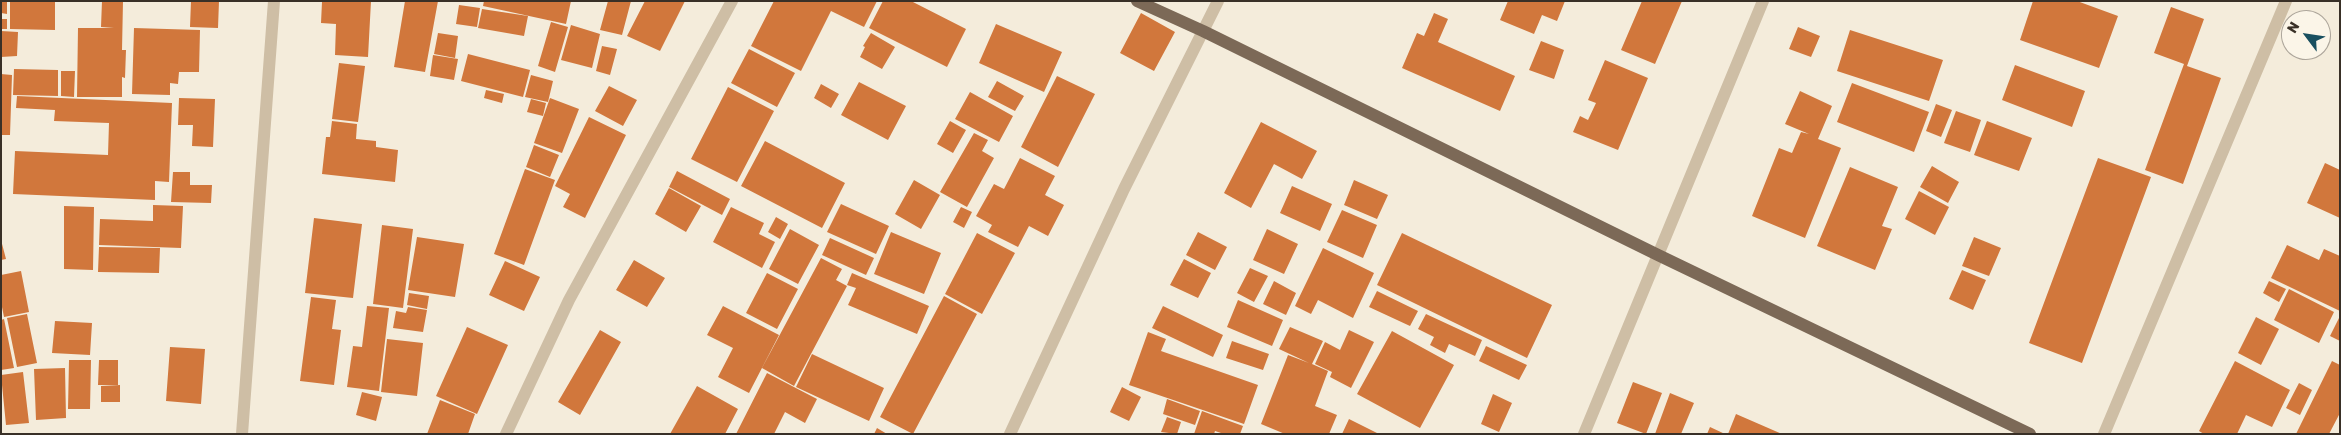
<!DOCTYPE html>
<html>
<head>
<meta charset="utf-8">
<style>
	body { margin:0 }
	#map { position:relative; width:2341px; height:435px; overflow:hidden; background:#f4ecdb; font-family:Rubik,sans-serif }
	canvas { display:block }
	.frame { position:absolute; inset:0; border:2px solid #393027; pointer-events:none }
	.north { position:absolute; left:2281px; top:10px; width:50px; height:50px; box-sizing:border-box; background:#fbf5e8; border:1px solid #ada69b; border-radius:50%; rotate:301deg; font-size:14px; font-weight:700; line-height:20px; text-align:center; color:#393027 }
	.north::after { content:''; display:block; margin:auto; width:18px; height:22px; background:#194f5f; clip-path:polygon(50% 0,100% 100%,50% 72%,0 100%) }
</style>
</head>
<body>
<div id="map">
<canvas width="2341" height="435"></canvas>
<div class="frame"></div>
<div class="north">N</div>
</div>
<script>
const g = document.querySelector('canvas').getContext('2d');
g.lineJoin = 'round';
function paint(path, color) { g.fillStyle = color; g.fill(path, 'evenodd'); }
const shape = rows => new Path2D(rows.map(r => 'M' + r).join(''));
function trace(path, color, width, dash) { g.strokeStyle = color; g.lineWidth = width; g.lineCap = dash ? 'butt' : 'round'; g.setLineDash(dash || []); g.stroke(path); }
const building = shape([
	[1,1,7,1,7,14,1,13],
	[10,1,55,1,55,30,10,29],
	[102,1,123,1,122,50,126,50,125,78,122,77,122,97,77,97,78,28,114,28,101,27],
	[191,1,219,1,218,28,190,27],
	[337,1,371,1,368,57,335,55,336,24,321,23,322,2],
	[405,1,438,1,425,72,394,67],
	[484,1,571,1,566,24,483,6],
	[608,1,631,1,622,35,600,30],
	[645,1,685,1,660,51,627,36],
	[774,1,877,1,864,27,831,11,801,71,751,46],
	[883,1,911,1,966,29,947,67,869,28],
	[1508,1,1565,1,1557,21,1542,15,1534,34,1500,20],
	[1642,1,1682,1,1655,64,1621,50],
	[2033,1,2077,1,2118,16,2099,68,2020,40],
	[459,5,480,8,477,27,456,24],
	[2171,7,2204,19,2187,66,2221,78,2183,184,2145,170,2184,64,2154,53],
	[482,9,528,16,524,36,478,28],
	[1141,13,1175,32,1154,71,1120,53],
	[1434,13,1448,19,1438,42,1515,76,1500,111,1402,68,1417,33,1424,36],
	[1,19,7,19,7,29,1,29],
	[551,22,568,27,555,72,538,66],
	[996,24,1062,52,1044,92,979,63],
	[571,25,600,34,592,68,561,60],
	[1798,27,1820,36,1811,57,1789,49],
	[134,28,200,30,199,72,179,72,178,84,170,83,170,95,132,94],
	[1850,30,1943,60,1929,101,1837,71],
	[1,31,18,32,17,56,1,57],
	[438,33,458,36,455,58,434,54],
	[871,33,895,47,882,69,860,57,865,47,863,46],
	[1541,41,1564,50,1554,79,1529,70],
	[602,46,617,49,610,75,596,71],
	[749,49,795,73,777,107,731,83],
	[468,54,530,70,523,97,461,81],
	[433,55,458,59,454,80,430,76],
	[1605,60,1648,78,1618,150,1573,132,1580,116,1588,120,1596,103,1588,100],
	[339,63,365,66,358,122,332,119],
	[2015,65,2085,91,2072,127,2002,100],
	[14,69,58,70,58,96,13,95],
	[61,71,75,71,74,97,61,96],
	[1,74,12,75,10,135,1,135],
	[531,75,553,81,548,102,525,97],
	[1057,76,1095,94,1058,167,1021,147],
	[997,81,1024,96,1015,111,988,97],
	[859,82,906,106,888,140,841,115],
	[1852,83,1929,112,1914,152,1837,122],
	[821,84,839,94,831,108,814,98],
	[609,86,637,100,623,126,595,111],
	[728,87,774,111,737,182,691,159],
	[486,90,504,94,502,103,484,98],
	[1800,91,1832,106,1818,139,1841,148,1805,238,1752,216,1779,148,1792,153,1801,132,1809,134,1785,124],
	[970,92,1013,116,999,142,955,119],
	[17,96,172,103,169,182,155,181,155,200,13,194,15,151,108,155,109,123,54,121,55,110,16,108],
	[179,98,215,99,213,147,192,146,193,125,178,125],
	[550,98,579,109,562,153,534,143],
	[531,99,546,103,543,116,527,112],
	[1936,104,1952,110,1941,137,1926,131],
	[1956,111,1981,120,1970,152,1944,143],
	[589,117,626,135,585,218,563,207,570,194,555,186],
	[332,121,357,124,356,139,376,141,376,147,398,150,395,182,322,174,326,137,330,137],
	[950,121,966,130,953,153,937,144],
	[1987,121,2032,138,2019,171,1974,155],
	[1261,122,1317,151,1302,179,1274,164,1251,208,1224,193],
	[974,133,988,140,982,151,994,158,967,207,940,192],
	[765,141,845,183,822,228,741,186],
	[534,145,559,155,550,177,526,167],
	[1020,158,1055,176,1045,195,1064,205,1048,236,1029,226,1018,247,988,232,992,225,976,216,994,184,1004,189],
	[2098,158,2151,177,2082,363,2029,343],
	[2325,163,2340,170,2340,218,2307,203],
	[1932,166,1959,182,1948,203,1920,187],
	[1850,167,1898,187,1882,226,1892,229,1875,270,1817,246],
	[525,169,555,180,524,265,494,254],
	[677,171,730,199,722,215,669,187],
	[173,172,190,172,190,185,212,185,211,203,171,202],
	[914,180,940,195,921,229,895,214],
	[1354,180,1388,195,1377,219,1344,205],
	[1292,186,1332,204,1320,231,1280,213],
	[669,188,701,206,686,232,655,214],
	[1919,191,1949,207,1935,235,1905,219],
	[841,204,889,226,876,254,827,232],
	[153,205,183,206,181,248,99,245,100,219,153,221],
	[64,206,94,207,93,270,64,269],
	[731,207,764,223,759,234,775,242,762,268,713,242],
	[961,207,972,212,964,228,953,222],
	[1342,210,1377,225,1363,258,1327,242],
	[776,217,788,224,780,239,768,232],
	[314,218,362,224,353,298,305,293],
	[382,225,413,229,403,308,373,304],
	[790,229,819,245,798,284,769,269],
	[1267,229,1298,244,1284,274,1253,260],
	[891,232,941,253,924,294,874,274],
	[1198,232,1227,247,1215,270,1186,255],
	[977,233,1015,253,982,314,945,294],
	[1402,233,1552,305,1527,358,1377,285],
	[417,237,464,244,455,297,408,290],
	[1974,237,2001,248,1989,276,1962,266],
	[830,238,874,258,866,275,822,255],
	[1,240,6,259,1,260],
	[2287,245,2319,260,2324,249,2340,256,2340,311,2271,278],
	[99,247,160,248,159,273,98,272],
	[1323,248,1374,273,1353,318,1318,300,1311,314,1295,306],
	[821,258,842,269,836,280,847,286,794,386,762,368],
	[1184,259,1211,273,1198,298,1170,285],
	[634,260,665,278,647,307,616,290],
	[505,261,540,277,524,311,489,295],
	[1250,268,1268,276,1254,302,1237,293],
	[1962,270,1986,280,1973,310,1949,299],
	[21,271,29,312,4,317,1,302,1,275],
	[767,273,798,289,777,329,746,313],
	[852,273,929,306,917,334,848,305,856,288,847,285],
	[1274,281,1296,293,1286,315,1263,304],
	[2269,281,2286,289,2279,302,2263,293],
	[2289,289,2334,312,2319,343,2274,320],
	[1377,291,1418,311,1410,326,1369,307],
	[409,293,429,296,427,309,407,305],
	[944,296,977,314,913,434,880,417],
	[311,297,336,300,332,329,341,330,334,385,300,381],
	[1238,300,1283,320,1272,346,1227,327],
	[367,306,389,308,379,391,347,387,353,346,362,347],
	[723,306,779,335,749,393,718,377,733,348,707,335],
	[1163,306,1223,335,1213,357,1152,328],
	[408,307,427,310,423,332,393,328,396,311,406,313],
	[27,314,37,363,17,367,7,318],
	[1426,314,1482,340,1475,356,1449,344,1445,353,1430,345,1434,337,1418,329],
	[2340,316,2340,341,2330,336],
	[2256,317,2279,329,2261,365,2238,353],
	[4,319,14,368,1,370,1,320],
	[55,321,92,323,90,355,52,353],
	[467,327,508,345,477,414,436,396],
	[1290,327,1323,341,1312,364,1328,371,1315,406,1337,415,1329,434,1285,434,1261,424,1288,355,1309,363,1279,349],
	[600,330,621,342,580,415,558,402],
	[1349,330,1374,342,1351,388,1330,377,1332,372,1315,364,1325,342,1340,350],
	[1392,331,1454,365,1420,428,1357,394],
	[1148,332,1166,339,1161,351,1258,385,1244,424,1129,385],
	[387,339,423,343,417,396,381,392],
	[1232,341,1269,354,1263,370,1226,358],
	[1486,346,1527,365,1519,380,1479,361],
	[170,347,205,349,201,404,166,401],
	[812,354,884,388,869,421,796,387],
	[69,360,91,360,90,409,68,409],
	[99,360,118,360,118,385,98,385],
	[2235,361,2290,390,2272,427,2246,415,2237,434,2204,434,2199,431],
	[2332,361,2340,365,2340,413,2329,434,2296,434],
	[65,368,66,418,36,420,34,369],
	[23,372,29,423,6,425,1,375],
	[767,373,817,399,805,423,785,412,774,434,736,434],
	[1633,382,1662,393,1646,434,1617,423],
	[2299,383,2312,390,2300,415,2286,408],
	[120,385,120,402,101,402,101,386],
	[697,386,738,409,725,434,670,434],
	[1122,387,1141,397,1129,421,1110,412],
	[362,392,382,397,376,421,356,415],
	[1670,393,1694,403,1681,434,1655,434],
	[1493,394,1512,403,1499,432,1481,424],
	[1167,399,1200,411,1195,425,1163,414],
	[440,400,475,414,468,434,427,434],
	[1202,411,1243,426,1240,434,1224,434,1215,431,1214,434,1194,434],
	[1736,414,1782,434,1728,434],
	[1167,417,1181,422,1177,434,1161,432],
	[1349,419,1379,434,1342,434],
	[1710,427,1725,434,1707,434],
	[877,428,887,434,874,434]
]);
const minor = shape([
	[242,434,274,1],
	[506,434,569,300,732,1],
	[1010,434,1124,189,1218,1],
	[1584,434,1763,1],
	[2104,434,2286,1]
]);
const major = shape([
	[1137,1,1203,31,1658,255,2030,434]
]);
paint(building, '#d1773c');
trace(minor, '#cebea5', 12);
trace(major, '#7c6957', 12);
</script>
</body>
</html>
